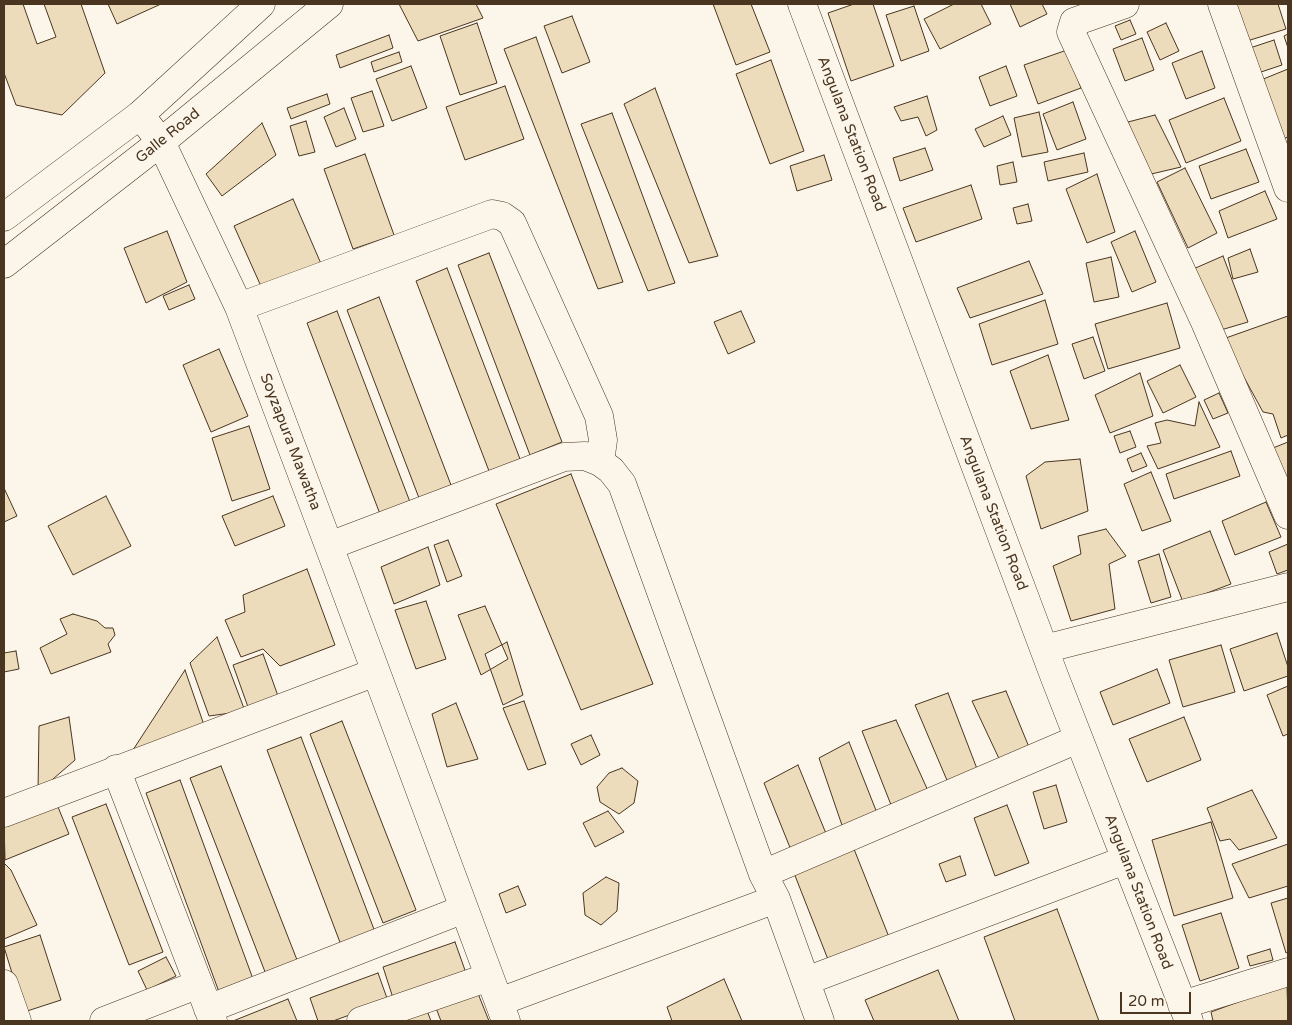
<!DOCTYPE html>
<html>
<head>
<meta charset="utf-8">
<style>
	body { margin:0 }
	#map { position:relative; width:1292px; height:1025px; overflow:hidden; background:#fbf6e9; font-family:"Varela Round",sans-serif }
	canvas { display:block }
	.frame { position:absolute; inset:0; border:5px solid #4a3520; pointer-events:none }
	.scale { position:absolute; left:1120px; top:992px; width:71px; height:22px; box-sizing:border-box; border:2px solid #4a3520; border-top:0; padding-left:6px; font-size:15px; line-height:18px; white-space:nowrap; color:#4a3520; -webkit-text-stroke:4px #fbf6e9; paint-order:stroke }
</style>
</head>
<body>
<div id="map">
<canvas width="1292" height="1025"></canvas>
<div class="frame"></div>
<div class="scale">20 m</div>
</div>
<script>
const g = document.querySelector('canvas').getContext('2d');
g.lineJoin = 'round';
function paint(path, color) { g.fillStyle = color; g.fill(path, 'evenodd'); }
const shape = rows => new Path2D(rows.map(r => 'M' + r).join(''));
function trace(path, color, width, dash) { g.strokeStyle = color; g.lineWidth = width; g.lineCap = dash ? 'butt' : 'round'; g.setLineDash(dash || []); g.stroke(path); }
function label(font, color, halo, rows, align = 'center') {
  g.font = font + ' "Varela Round",sans-serif'; g.lineWidth = 4; g.setLineDash([]); g.textBaseline = 'middle'; g.strokeStyle = halo; g.fillStyle = color; for (const [text, x, y, turn = 0] of rows) {
    g.save(); g.translate(x, y); g.rotate((+turn || 0) * Math.PI / 180); g.textAlign = isNaN(turn) ? turn : align; if (halo) g.strokeText(text, 0, 0); g.fillText(text, 0, 0); g.restore();
  }
}
const building = shape([
	[4,4,23,4,37,44,56,37,44,4,81,4,105,73,62,115,16,105,4,73,4,4],
	[108,4,161,4,117,24,108,4],
	[399,4,476,4,483,18,418,41,399,4],
	[713,4,751,4,770,52,736,65,713,4],
	[854,4,873,4,894,66,851,81,828,13,854,4],
	[954,4,981,4,991,24,940,49,924,19,954,4],
	[1010,4,1042,4,1047,14,1020,27,1010,4],
	[1235,4,1278,4,1286,29,1247,41,1235,4],
	[914,6,929,51,901,61,886,15,914,6],
	[572,16,590,62,562,73,544,26,572,16],
	[1130,20,1136,34,1121,40,1115,26,1130,20],
	[477,23,497,83,460,95,440,36,477,23],
	[1166,23,1179,51,1160,60,1147,32,1166,23],
	[1288,34,1288,48,1284,36,1288,34],
	[389,35,393,48,340,68,336,55,389,35],
	[536,37,623,282,598,289,504,49,536,37],
	[1142,38,1154,70,1125,81,1113,49,1142,38],
	[1274,40,1282,65,1258,73,1250,48,1274,40],
	[1067,50,1081,88,1038,104,1024,65,1067,50],
	[1202,51,1215,88,1186,99,1172,63,1202,51],
	[399,52,402,62,374,72,371,62,399,52],
	[771,60,804,151,770,164,736,74,771,60],
	[411,66,427,108,392,121,376,79,411,66],
	[1006,66,1017,96,990,106,979,77,1006,66],
	[1288,69,1288,137,1280,140,1256,82,1288,69],
	[505,86,524,139,465,160,446,107,505,86],
	[655,88,718,256,689,263,624,104,655,88],
	[372,91,384,126,363,132,351,98,372,91],
	[327,94,330,104,291,119,287,108,327,94],
	[927,96,937,130,926,136,918,117,901,121,894,107,927,96],
	[1224,98,1241,141,1186,163,1169,120,1224,98],
	[1073,102,1086,139,1057,150,1043,114,1073,102],
	[344,108,356,139,336,147,324,117,344,108],
	[1039,112,1048,152,1022,157,1014,118,1039,112],
	[612,113,675,283,648,291,581,124,612,113],
	[1155,115,1181,167,1147,175,1128,122,1155,115],
	[1003,116,1011,135,984,147,975,129,1003,116],
	[306,121,315,152,299,156,290,126,306,121],
	[262,123,276,155,222,196,206,174,262,123],
	[925,148,933,170,900,181,893,158,925,148],
	[1246,149,1259,182,1211,199,1199,166,1246,149],
	[1084,153,1088,172,1048,181,1044,162,1084,153],
	[365,154,394,235,353,249,324,169,365,154],
	[824,155,832,180,797,191,790,166,824,155],
	[1013,162,1017,182,1000,185,997,166,1013,162],
	[1185,168,1217,233,1188,248,1157,182,1185,168],
	[1097,174,1115,232,1087,243,1066,189,1097,174],
	[971,185,982,219,916,242,903,208,971,185],
	[1265,191,1277,219,1228,238,1219,211,1265,191],
	[293,199,322,266,264,293,234,226,293,199],
	[1028,204,1032,221,1017,224,1013,208,1028,204],
	[167,231,187,282,146,303,124,248,167,231],
	[1135,231,1156,282,1132,292,1111,242,1135,231],
	[1250,249,1258,272,1233,279,1228,258,1250,249],
	[489,253,562,442,530,455,458,265,489,253],
	[1223,256,1248,322,1214,332,1191,270,1223,256],
	[1111,257,1119,297,1094,302,1086,263,1111,257],
	[1029,261,1043,294,970,318,957,288,1029,261],
	[447,268,520,459,489,471,416,281,447,268],
	[189,285,195,299,169,310,163,296,189,285],
	[379,297,451,485,419,498,347,310,379,297],
	[1045,300,1058,344,992,365,979,324,1045,300],
	[1167,303,1180,348,1108,369,1095,324,1167,303],
	[337,311,410,502,380,514,307,323,337,311],
	[741,311,755,342,728,354,714,322,741,311],
	[1288,316,1288,435,1281,438,1273,414,1263,412,1223,339,1288,316],
	[1093,337,1105,371,1084,379,1072,344,1093,337],
	[219,349,248,416,211,432,183,365,219,349],
	[1048,355,1069,420,1031,429,1010,371,1048,355],
	[1180,365,1196,397,1163,413,1147,381,1180,365],
	[1140,373,1153,416,1110,433,1095,395,1140,373],
	[1219,393,1228,413,1213,419,1204,400,1219,393],
	[1199,402,1220,447,1158,469,1147,446,1161,443,1155,423,1167,420,1195,426,1199,402],
	[249,426,270,489,232,501,212,438,249,426],
	[1130,431,1136,447,1120,453,1114,436,1130,431],
	[1288,442,1288,484,1273,448,1288,442],
	[1231,451,1240,476,1174,499,1166,474,1231,451],
	[1141,453,1147,466,1132,472,1127,459,1141,453],
	[1080,459,1088,511,1041,529,1026,476,1045,462,1080,459],
	[1151,472,1171,521,1142,531,1124,484,1151,472],
	[571,474,653,684,581,710,496,504,571,474],
	[4,488,17,516,4,522,4,488],
	[106,496,131,546,73,575,48,526,106,496],
	[273,496,285,526,235,546,222,516,273,496],
	[1266,502,1281,537,1235,555,1222,521,1266,502],
	[1106,529,1126,556,1109,564,1115,609,1071,621,1053,566,1081,554,1078,536,1106,529],
	[1210,531,1231,584,1183,602,1163,550,1210,531],
	[448,540,462,576,447,582,434,545,448,540],
	[1288,544,1288,570,1277,574,1269,552,1288,544],
	[428,547,440,585,394,604,381,567,428,547],
	[1159,554,1171,597,1151,603,1138,561,1159,554],
	[307,569,335,645,280,666,263,649,241,657,225,620,245,612,243,595,307,569],
	[426,601,446,659,416,669,395,610,426,601],
	[485,606,508,659,481,675,458,615,485,606],
	[73,614,97,621,105,628,113,628,115,635,108,644,111,652,51,674,40,648,67,634,60,619,73,614],
	[1277,633,1288,667,1288,676,1244,691,1230,649,1277,633],
	[217,637,245,711,209,716,190,663,217,637],
	[507,642,523,695,503,705,485,654,507,642],
	[1221,645,1235,692,1183,707,1169,660,1221,645],
	[16,651,19,669,4,672,4,653,16,651],
	[263,654,278,696,248,707,233,665,263,654],
	[1157,669,1170,703,1113,725,1100,692,1157,669],
	[185,670,204,725,131,753,185,670],
	[1288,686,1288,734,1283,736,1267,695,1288,686],
	[1006,691,1031,752,1002,765,972,701,1006,691],
	[948,693,979,774,949,785,915,705,948,693],
	[524,701,546,764,528,770,503,708,524,701],
	[456,703,478,759,447,767,432,714,456,703],
	[69,717,75,760,38,792,39,726,69,717],
	[1184,717,1201,760,1147,782,1129,739,1184,717],
	[896,720,929,793,893,810,862,731,896,720],
	[342,721,416,910,383,923,310,734,342,721],
	[591,735,600,755,581,765,571,744,591,735],
	[301,737,375,932,341,945,267,750,301,737],
	[849,742,879,818,845,834,819,758,849,742],
	[798,765,827,836,791,850,764,783,798,765],
	[221,766,299,965,267,977,190,778,221,766],
	[622,768,638,781,634,803,619,814,600,802,597,787,609,773,622,768],
	[180,780,253,979,219,992,146,793,180,780],
	[1056,785,1067,822,1044,829,1033,792,1056,785],
	[1252,790,1277,838,1239,850,1230,839,1220,841,1207,808,1252,790],
	[56,802,69,834,5,860,4,823,56,802],
	[106,804,163,952,129,965,72,817,106,804],
	[1007,805,1029,863,995,876,974,818,1007,805],
	[608,811,624,832,595,847,583,823,608,811],
	[1211,822,1233,898,1174,916,1152,840,1211,822],
	[852,844,889,937,829,962,792,868,852,844],
	[1288,844,1288,886,1249,898,1232,864,1288,844],
	[960,856,966,875,946,882,939,864,960,856],
	[4,863,11,870,37,925,4,939,4,863],
	[606,877,619,883,617,911,601,925,585,915,583,893,606,877],
	[518,886,526,905,506,913,499,894,518,886],
	[1288,898,1288,952,1286,953,1271,903,1288,898],
	[1057,909,1099,1021,1015,1021,984,937,1057,909],
	[1221,913,1239,968,1200,981,1182,925,1221,913],
	[40,935,61,1000,24,1012,4,947,40,935],
	[455,942,466,973,393,998,383,967,455,942],
	[1270,949,1273,960,1250,966,1247,956,1270,949],
	[166,957,176,976,147,990,138,971,166,957],
	[938,970,959,1021,874,1021,865,1000,938,970],
	[378,973,388,1001,333,1021,318,1021,310,998,378,973],
	[724,979,742,1021,672,1021,667,1007,724,979],
	[1287,984,1288,1021,1213,1021,1211,1012,1287,984],
	[477,991,489,1021,441,1021,436,1008,477,991],
	[288,999,297,1021,233,1021,288,999],
	[426,1008,431,1021,400,1021,426,1008]
]);
const minor = shape([
	[802,4,1055,678,1189,1021],
	[1125,4,1074,22,1071,32,1205,322,1288,515],
	[1222,4,1288,188],
	[140,115,161,142,239,307,329,546,564,457,585,456,600,462,611,470,622,484,763,874,776,899,820,1021],
	[239,307,492,214,502,216,512,223,599,416,603,440,600,462],
	[329,546,506,1021],
	[1044,649,1288,587],
	[116,769,213,1021],
	[4,813,376,672],
	[763,874,1078,739],
	[806,981,1125,860],
	[4,984,17,1021],
	[499,1002,776,899],
	[1182,1005,1288,972],
	[208,1009,464,909],
	[104,1021,199,984],
	[361,1021,489,977]
]);
const highway = shape([
	[4,217,140,115,261,4],
	[4,264,161,142,329,4]
]);
const streetNames = [
	["Angulana Station Road",851,134,69],
	["Galle Road",168,136,-39],
	["Soyzapura Mawatha",290,442,69],
	["Angulana Station Road",993,513,69],
	["Angulana Station Road",1138,892,69]
];
paint(building, '#ecdcbc');
trace(building, '#4a3520', 1);
trace(minor, '#4a3520', 29);
trace(highway, '#4a3520', 29);
trace(minor, '#fbf6e9', 28);
trace(highway, '#fbf6e9', 28);
label('15px', '#4a3520', '#fbf6e9', streetNames);
</script>
</body>
</html>
